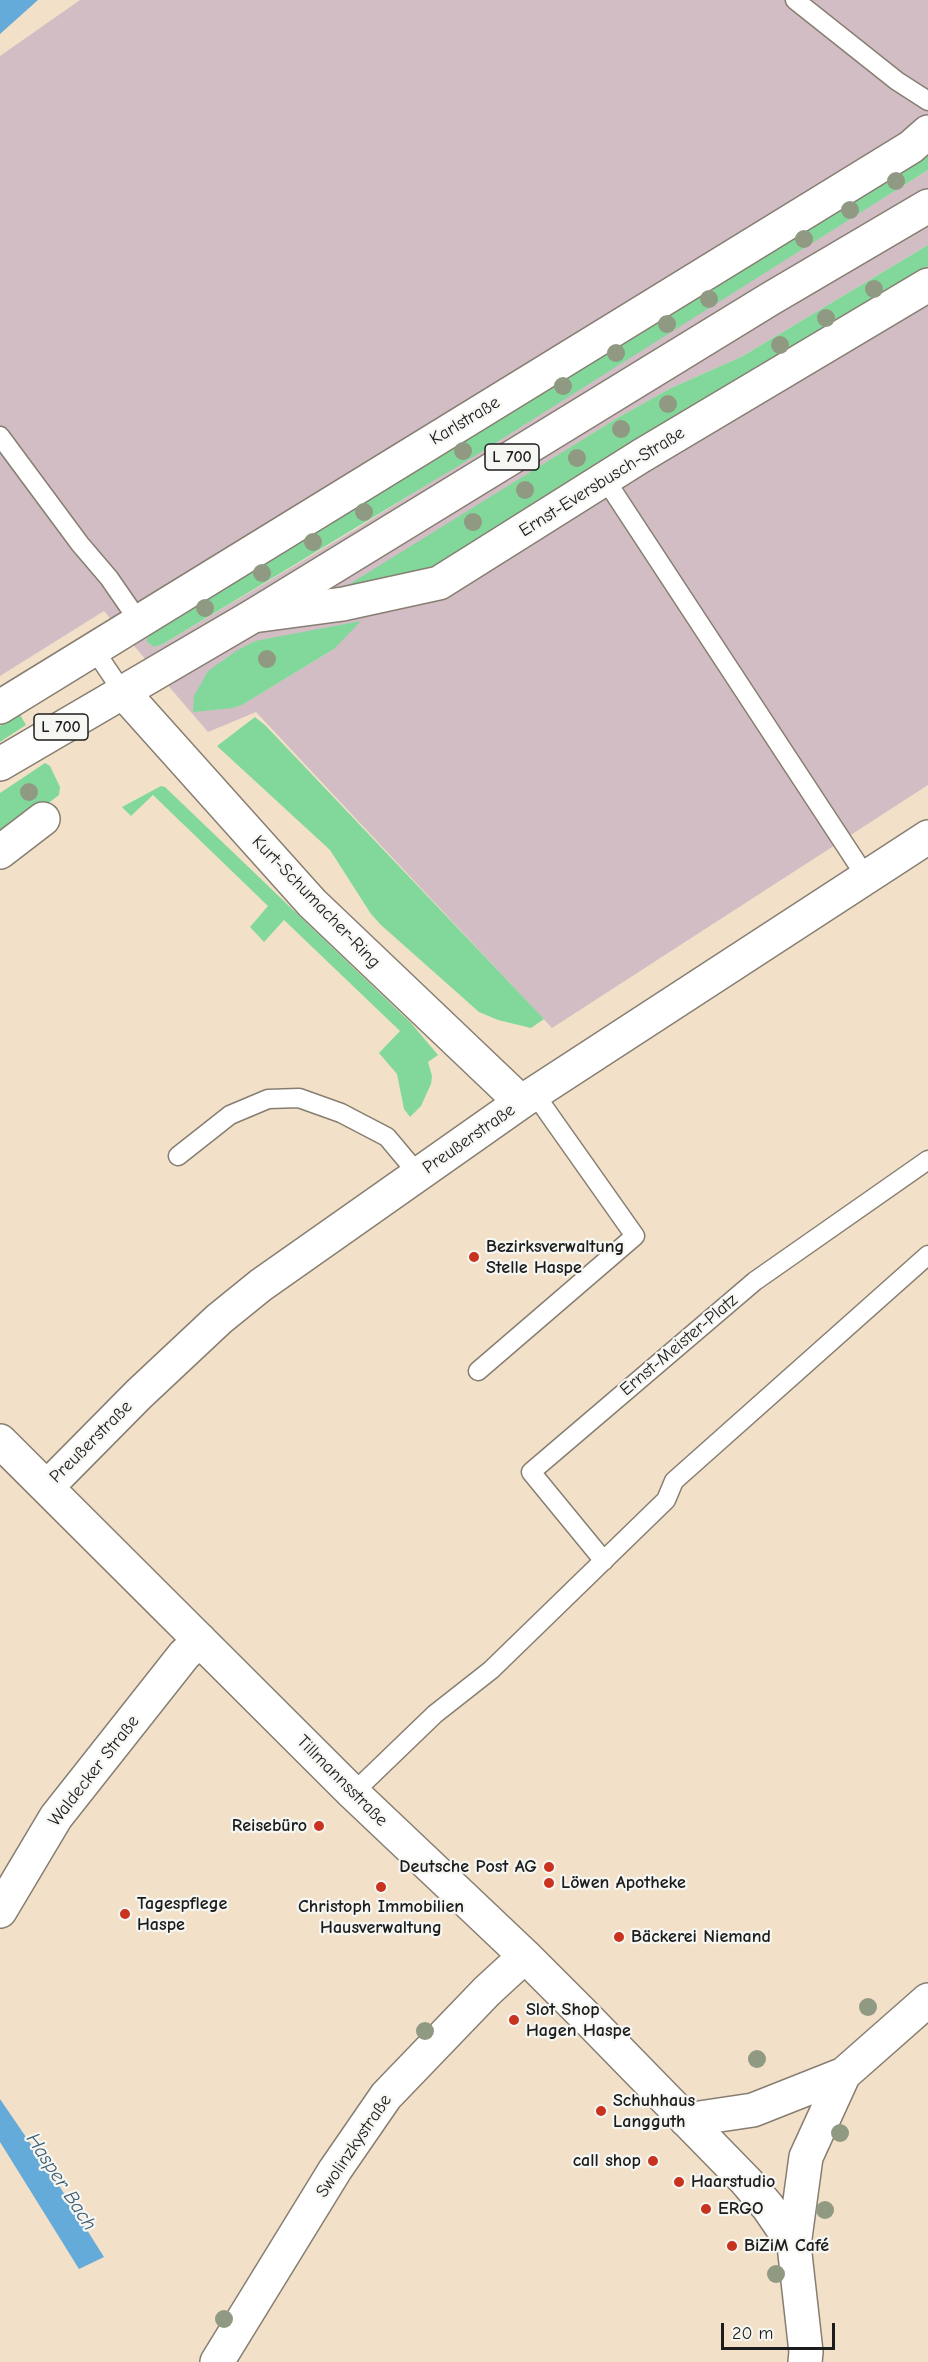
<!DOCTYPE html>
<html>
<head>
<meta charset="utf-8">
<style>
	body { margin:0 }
	#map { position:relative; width:928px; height:2362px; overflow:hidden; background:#f2e1c8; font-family:"Comic Neue",sans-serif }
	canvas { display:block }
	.scale { position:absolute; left:721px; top:2323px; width:114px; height:27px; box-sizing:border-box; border:3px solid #1c1c1c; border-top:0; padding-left:8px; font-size:18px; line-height:21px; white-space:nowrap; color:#1c1c1c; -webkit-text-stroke:4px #f6f6f2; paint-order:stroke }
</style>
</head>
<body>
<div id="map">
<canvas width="928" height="2362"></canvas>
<div class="scale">20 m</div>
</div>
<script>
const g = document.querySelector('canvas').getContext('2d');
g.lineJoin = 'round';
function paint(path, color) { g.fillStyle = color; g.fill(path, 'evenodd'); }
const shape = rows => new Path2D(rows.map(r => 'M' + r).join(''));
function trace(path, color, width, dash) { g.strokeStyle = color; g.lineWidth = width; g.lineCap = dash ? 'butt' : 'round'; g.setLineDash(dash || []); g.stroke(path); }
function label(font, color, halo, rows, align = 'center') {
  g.font = font + ' "Comic Neue",sans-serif'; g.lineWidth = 4.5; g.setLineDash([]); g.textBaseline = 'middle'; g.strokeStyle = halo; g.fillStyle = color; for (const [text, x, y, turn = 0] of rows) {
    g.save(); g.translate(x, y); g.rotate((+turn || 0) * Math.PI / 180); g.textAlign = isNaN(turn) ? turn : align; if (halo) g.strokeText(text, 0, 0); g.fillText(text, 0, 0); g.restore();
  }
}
const industrial = shape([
	[80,0,928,0,928,154,147,642,154,647,163,644,356,529,928,170,928,245,741,357,671,388,619,417,342,590,737,383,928,266,928,785,552,1028,256,712,208,732,104,611,0,676,0,56],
	[255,641,334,649,242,705,233,708,223,660]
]);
const green = shape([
	[928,154,928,170,478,454,163,644,154,647,147,642,147,638,155,632],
	[928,245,928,266,437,566,427,571,340,590,619,417,671,388,741,357],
	[361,621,334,649,242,705,233,708,193,712,194,696,208,671,236,651,255,641],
	[19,713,26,725,0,742,0,726],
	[255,717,266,726,544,1019,531,1028,498,1020,479,1012,381,925,371,914,330,850,217,746],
	[45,763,50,766,60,787,59,795,0,840,0,793],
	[161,786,165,787,411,1023,438,1055,428,1062,432,1076,431,1084,421,1106,410,1117,404,1109,397,1074,379,1053,400,1031,284,920,264,942,250,927,268,906,153,795,131,816,122,807]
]);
const water = shape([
	[0,0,38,0,0,34],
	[0,2099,58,2184,104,2257,79,2269,0,2142]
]);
const service = shape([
	[795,0,897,81,928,101],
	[0,436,80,544,109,578,138,620],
	[605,479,866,877],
	[93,648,122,691],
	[178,1156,230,1115,268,1099,299,1098,341,1113,387,1137,418,1174],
	[478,1371,635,1236,534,1093],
	[604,1561,531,1472,755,1281,928,1160],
	[353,1793,435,1714,491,1670,666,1500,674,1481,928,1255]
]);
const minor = shape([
	[253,616,343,604,439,583,641,456,928,285],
	[122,691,312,903,521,1102],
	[0,707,911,147,928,132],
	[0,852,43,819],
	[0,1441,353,1793,525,1956,582,2013,746,2181,768,2207,794,2245],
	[47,1487,139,1394,219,1319,261,1285,521,1102,928,837],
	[0,1911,56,1817,184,1655,200,1640],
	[686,2120,753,2110,844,2074],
	[217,2362,335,2170,386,2096,487,1991,525,1956],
	[805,2362,806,2352,794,2245,806,2157,844,2074,928,2000]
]);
const primary = shape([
	[0,764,253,616,770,299,928,206]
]);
const trees = [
	[896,181],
	[850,210],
	[804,239],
	[874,289],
	[709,299],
	[826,318],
	[667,324],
	[780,345],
	[616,353],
	[563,386],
	[668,404],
	[621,429],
	[463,451],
	[577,458],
	[525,490],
	[364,512],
	[473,522],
	[313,542],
	[262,573],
	[205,608],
	[267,659],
	[29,792],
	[868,2007],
	[425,2031],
	[757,2059],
	[840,2133],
	[825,2210],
	[776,2274],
	[224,2319]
];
const markers = [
	[474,1257,6,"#c8321e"],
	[319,1826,6,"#c8321e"],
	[549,1867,6,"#c8321e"],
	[549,1883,6,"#c8321e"],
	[381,1887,6,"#c8321e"],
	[125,1914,6,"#c8321e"],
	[619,1937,6,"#c8321e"],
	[514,2020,6,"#c8321e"],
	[601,2111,6,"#c8321e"],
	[653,2161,6,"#c8321e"],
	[679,2182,6,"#c8321e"],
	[706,2209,6,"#c8321e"],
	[732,2246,6,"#c8321e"]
];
const shields = [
	[512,457,54],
	[61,727,54]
];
const shieldNames = [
	["L 700",512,457],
	["L 700",61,727]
];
const streetNames = [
	["Karlstraße",465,421,-31],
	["Ernst-Eversbusch-Straße",602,482,-32],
	["Kurt-Schumacher-Ring",316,902,46],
	["Preußerstraße",469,1139,-35],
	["Ernst-Meister-Platz",679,1345,-40],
	["Preußerstraße",91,1442,-45],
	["Waldecker Straße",94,1771,-52],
	["Tillmannsstraße",342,1781,45],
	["Swolinzkystraße",354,2146,-56]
];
const poiNames = [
	["Bezirksverwaltung",486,1247],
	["Stelle Haspe",486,1268],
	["Reisebüro",307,1826,"right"],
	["Deutsche Post AG",537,1867,"right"],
	["Löwen Apotheke",561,1883],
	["Tagespflege",137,1904],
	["Haspe",137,1925],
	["Christoph Immobilien",381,1907,"center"],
	["Hausverwaltung",381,1928,"center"],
	["Bäckerei Niemand",631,1937],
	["Slot Shop",526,2010],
	["Hagen Haspe",526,2031],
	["Schuhhaus",613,2101],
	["Langguth",613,2122],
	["call shop",641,2161,"right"],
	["Haarstudio",691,2182],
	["ERGO",718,2209],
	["BiZiM Café",744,2246]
];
const waterNames = [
	["Hasper Bach",61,2182,57]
];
paint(industrial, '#d2bdc5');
paint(green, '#82d89b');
paint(water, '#64abda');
trace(service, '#877e72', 21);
trace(minor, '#877e72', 36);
trace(primary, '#877e72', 36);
trace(service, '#fff', 18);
trace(minor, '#fff', 33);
trace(primary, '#fff', 33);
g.fillStyle = '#909982';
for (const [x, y] of trees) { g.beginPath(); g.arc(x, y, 9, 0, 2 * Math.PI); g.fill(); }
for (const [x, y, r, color] of markers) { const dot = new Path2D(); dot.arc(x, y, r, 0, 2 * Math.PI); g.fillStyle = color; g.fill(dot); trace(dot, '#f6f6f2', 2); }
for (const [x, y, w] of shields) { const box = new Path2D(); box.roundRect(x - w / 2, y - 13, w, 26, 4.5); g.fillStyle = '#f6f6f2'; g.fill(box); trace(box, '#1c1c1c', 1.5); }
label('bold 16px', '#1c1c1c', null, shieldNames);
label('18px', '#1c1c1c', '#f6f6f2', streetNames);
label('bold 18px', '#1c1c1c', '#f6f6f2', poiNames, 'left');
label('italic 20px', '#3c5c71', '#f6f6f2', waterNames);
</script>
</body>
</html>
